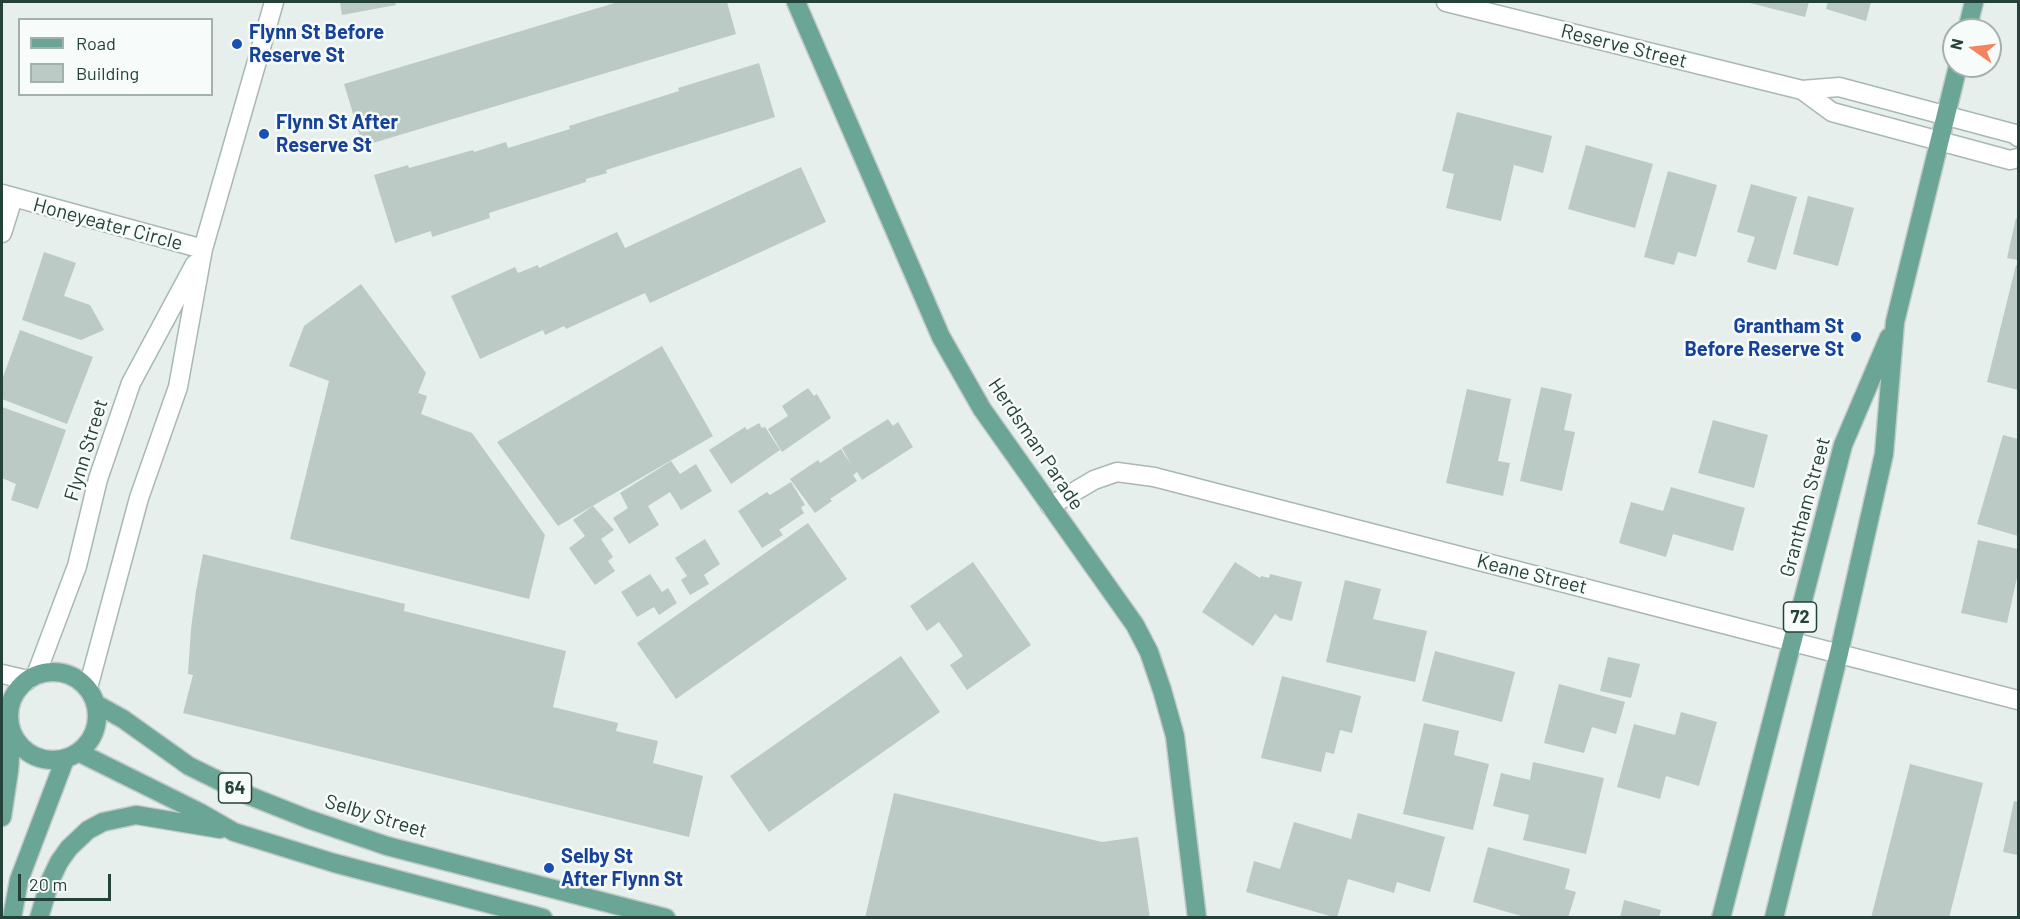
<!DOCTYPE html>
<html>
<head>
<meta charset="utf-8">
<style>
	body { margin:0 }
	#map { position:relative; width:2020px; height:919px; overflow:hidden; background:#e6efeb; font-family:Barlow,sans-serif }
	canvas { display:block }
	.frame { position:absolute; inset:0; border:3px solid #24423a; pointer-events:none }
	.legend { position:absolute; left:18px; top:18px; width:195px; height:78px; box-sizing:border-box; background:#f7fbf9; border:2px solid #a3b1ad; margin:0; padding:8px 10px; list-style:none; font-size:18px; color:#24423a }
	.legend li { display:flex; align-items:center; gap:12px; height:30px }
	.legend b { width:30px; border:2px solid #a3b1ad }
	.north { position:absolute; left:1942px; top:18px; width:60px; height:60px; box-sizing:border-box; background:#f7fbf9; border:2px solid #a3b1ad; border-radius:50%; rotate:284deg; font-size:16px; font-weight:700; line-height:24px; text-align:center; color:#24423a }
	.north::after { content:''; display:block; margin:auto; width:21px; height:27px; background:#f4845f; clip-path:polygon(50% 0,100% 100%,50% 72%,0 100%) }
	.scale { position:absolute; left:18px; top:874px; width:93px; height:27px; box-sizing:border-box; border:3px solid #24423a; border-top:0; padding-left:8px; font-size:18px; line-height:21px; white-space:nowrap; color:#24423a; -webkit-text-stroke:4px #f7fbf9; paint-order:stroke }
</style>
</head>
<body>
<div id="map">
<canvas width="2020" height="919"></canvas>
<div class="frame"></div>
<ul class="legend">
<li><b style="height:8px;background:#6aa596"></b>Road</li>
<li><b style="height:16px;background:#bbcac4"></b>Building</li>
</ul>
<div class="north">N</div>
<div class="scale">20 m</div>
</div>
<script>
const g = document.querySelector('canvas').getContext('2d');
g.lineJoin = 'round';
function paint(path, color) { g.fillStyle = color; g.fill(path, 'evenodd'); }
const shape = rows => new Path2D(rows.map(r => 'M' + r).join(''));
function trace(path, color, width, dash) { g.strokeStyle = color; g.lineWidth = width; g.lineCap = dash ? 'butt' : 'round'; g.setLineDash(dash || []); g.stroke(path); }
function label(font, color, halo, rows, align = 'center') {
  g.font = font + ' Barlow,sans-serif'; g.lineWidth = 5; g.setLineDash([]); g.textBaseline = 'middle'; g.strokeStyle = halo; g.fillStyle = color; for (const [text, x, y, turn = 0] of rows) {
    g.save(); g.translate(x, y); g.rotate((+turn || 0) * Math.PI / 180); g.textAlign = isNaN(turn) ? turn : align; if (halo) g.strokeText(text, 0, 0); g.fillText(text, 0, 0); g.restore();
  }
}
const building = shape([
	[340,2,395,2,396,5,342,15],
	[618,2,727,2,736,34,363,146,344,84],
	[1746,2,1809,2,1805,17],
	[1828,2,1871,2,1866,21,1826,9],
	[759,63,775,117,606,170,607,173,586,179,586,182,489,213,490,218,432,237,431,231,395,243,374,175,408,165,409,168,473,150,474,152,506,142,508,148,570,129,569,126,679,91,678,88],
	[1457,112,1552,136,1543,173,1514,165,1501,221,1446,208,1454,174,1442,171],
	[1586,145,1653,164,1635,228,1568,209],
	[801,167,826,222,650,303,645,293,566,329,564,326,545,335,543,330,480,359,451,296,515,267,518,273,538,265,539,268,617,232,625,248],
	[1668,171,1717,185,1696,257,1678,252,1674,265,1644,257],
	[1751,184,1797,197,1776,270,1747,262,1755,237,1737,232],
	[1808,196,1854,208,1838,266,1793,254],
	[2016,218,2018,219,2018,260,2007,258],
	[44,252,76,263,64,296,90,305,104,330,81,340,22,320],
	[2016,265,2018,266,2018,390,1987,382],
	[361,284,426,373,418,393,427,396,421,414,472,433,545,535,529,599,290,539,329,381,289,366,304,326],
	[20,330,93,357,67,424,2,399,2,380],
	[662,346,713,436,558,526,497,442],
	[1541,387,1572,394,1564,430,1575,432,1562,491,1520,481],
	[808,388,814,396,817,394,831,418,782,452,768,429,788,416,782,406],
	[1467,389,1511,399,1498,461,1510,463,1503,496,1446,483],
	[2,407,66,430,38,509,11,500,16,484,2,478],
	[888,419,893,426,898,422,913,447,862,480,857,472,853,475,857,481,830,499,832,501,815,513,790,479,818,460,820,463,841,449,852,466,842,448],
	[1713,420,1768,435,1754,488,1698,473],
	[759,423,762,428,765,427,780,450,731,484,709,450,745,427,747,430],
	[2003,435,2018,439,2018,536,1977,524],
	[671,461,680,474,696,464,712,491,681,510,670,492,648,506,659,525,629,544,613,518,628,508,620,493],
	[791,482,805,505,801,507,804,513,779,530,783,535,762,548,738,511,767,492,770,495],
	[1671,487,1745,508,1733,551,1673,534,1666,557,1619,543,1631,502,1663,511],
	[593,506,614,530,601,539,613,557,608,561,615,571,595,585,569,548,585,536,573,520],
	[808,523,847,579,676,699,637,643],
	[705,539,720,564,704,575,709,584,690,595,681,580,687,576,675,558],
	[1978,540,2018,549,2018,573,2007,623,1961,613],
	[203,554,405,604,404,611,566,651,553,707,618,723,616,731,658,741,653,763,703,776,689,837,183,713,193,675,188,674,191,629,196,591],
	[973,562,1031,645,967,690,950,665,963,656,939,622,927,631,910,606],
	[1235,562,1260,578,1261,576,1269,578,1270,574,1302,582,1292,621,1280,618,1275,614,1253,646,1202,612],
	[650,574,662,592,668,588,677,603,659,615,654,607,637,617,621,592],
	[1345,580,1381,589,1373,619,1427,631,1415,682,1326,662],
	[1435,651,1515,672,1502,722,1422,701],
	[901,656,940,712,769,832,730,776],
	[1608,657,1640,664,1631,698,1600,691],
	[1282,676,1361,696,1352,733,1340,730,1334,754,1326,752,1321,772,1261,758],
	[1559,684,1625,702,1616,734,1592,727,1584,753,1544,743],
	[1681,712,1717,722,1699,786,1666,776,1660,799,1617,787,1634,724,1675,735],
	[1424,723,1459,731,1454,755,1489,764,1473,830,1403,814],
	[1533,762,1604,778,1586,854,1523,840,1529,815,1493,806,1501,773,1530,780],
	[1910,764,1983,783,1949,918,1871,918],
	[894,793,1102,842,1138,837,1150,918,865,918],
	[2014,801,2018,802,2018,855,2003,852],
	[1358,813,1445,837,1430,892,1397,882,1394,893,1348,879,1337,918,1246,892,1254,861,1280,869,1294,822,1351,839],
	[1488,847,1570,869,1565,889,1576,892,1568,918,1528,918,1473,902],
	[1624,900,1661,910,1659,918,1620,918]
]);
const minor = shape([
	[1446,2,1802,90,1839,87,2015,134,2018,137],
	[1802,90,1832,112,2010,160,2018,158],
	[2,194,203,249],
	[2,233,13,198],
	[1050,506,1094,480,1117,472,1154,477,2018,700],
	[2,674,28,680],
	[36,675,77,566,98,479,131,383,195,264],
	[88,688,139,498,178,387,203,249,274,2],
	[2,709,9,717]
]);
const major = shape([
	[796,2,941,337,982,409,1135,625,1149,652,1162,690,1175,736,1197,918],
	[1967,30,1974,2],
	'9 716a44 44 0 1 1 88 0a44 44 0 1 1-88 0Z',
	[96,704,123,719,189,766,250,796,308,819,387,846,666,918],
	[78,752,201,813,234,832,334,863,543,918],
	[2,817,9,771,12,732],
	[12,918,19,880,65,759],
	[39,918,50,881,59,862,69,848,88,830,103,822,136,815,220,829],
	[1721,918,1843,445,1889,337],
	[1774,918,1839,653,1884,454,1895,322,1958,66]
]);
const markers = [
	[237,44,6,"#1a4fb4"],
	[264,134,6,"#1a4fb4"],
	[1856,337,6,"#1a4fb4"],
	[549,868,6,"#1a4fb4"]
];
const shields = [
	[1800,617,33],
	[235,788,33]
];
const shieldNames = [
	["72",1800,617],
	["64",235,788]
];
const transitNames = [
	["Flynn St Before",249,32],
	["Reserve St",249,55],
	["Flynn St After",276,122],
	["Reserve St",276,145],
	["Grantham St",1844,326,"right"],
	["Before Reserve St",1844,349,"right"],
	["Selby St",561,856],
	["After Flynn St",561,879]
];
const streetNames = [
	["Reserve Street",1624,46,14],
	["Honeyeater Circle",108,224,15],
	["Herdsman Parade",1036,444,56],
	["Flynn Street",86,450,-73],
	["Grantham Street",1805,507,-75],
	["Keane Street",1532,574,14],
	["Selby Street",376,816,17]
];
paint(building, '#bbcac4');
trace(minor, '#a8b8b2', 21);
trace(major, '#c2cac8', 21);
trace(minor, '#fff', 18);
trace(major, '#6aa596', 18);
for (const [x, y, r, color] of markers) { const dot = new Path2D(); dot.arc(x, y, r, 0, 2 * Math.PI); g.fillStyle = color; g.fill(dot); trace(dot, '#f7fbf9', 2); }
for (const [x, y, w] of shields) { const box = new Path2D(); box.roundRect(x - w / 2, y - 15, w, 30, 4.5); g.fillStyle = '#f7fbf9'; g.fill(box); trace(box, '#24423a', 1.5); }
label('bold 18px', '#24423a', null, shieldNames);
label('bold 20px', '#164399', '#f7fbf9', transitNames, 'left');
label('20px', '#24423a', '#f7fbf9', streetNames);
</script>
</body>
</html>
